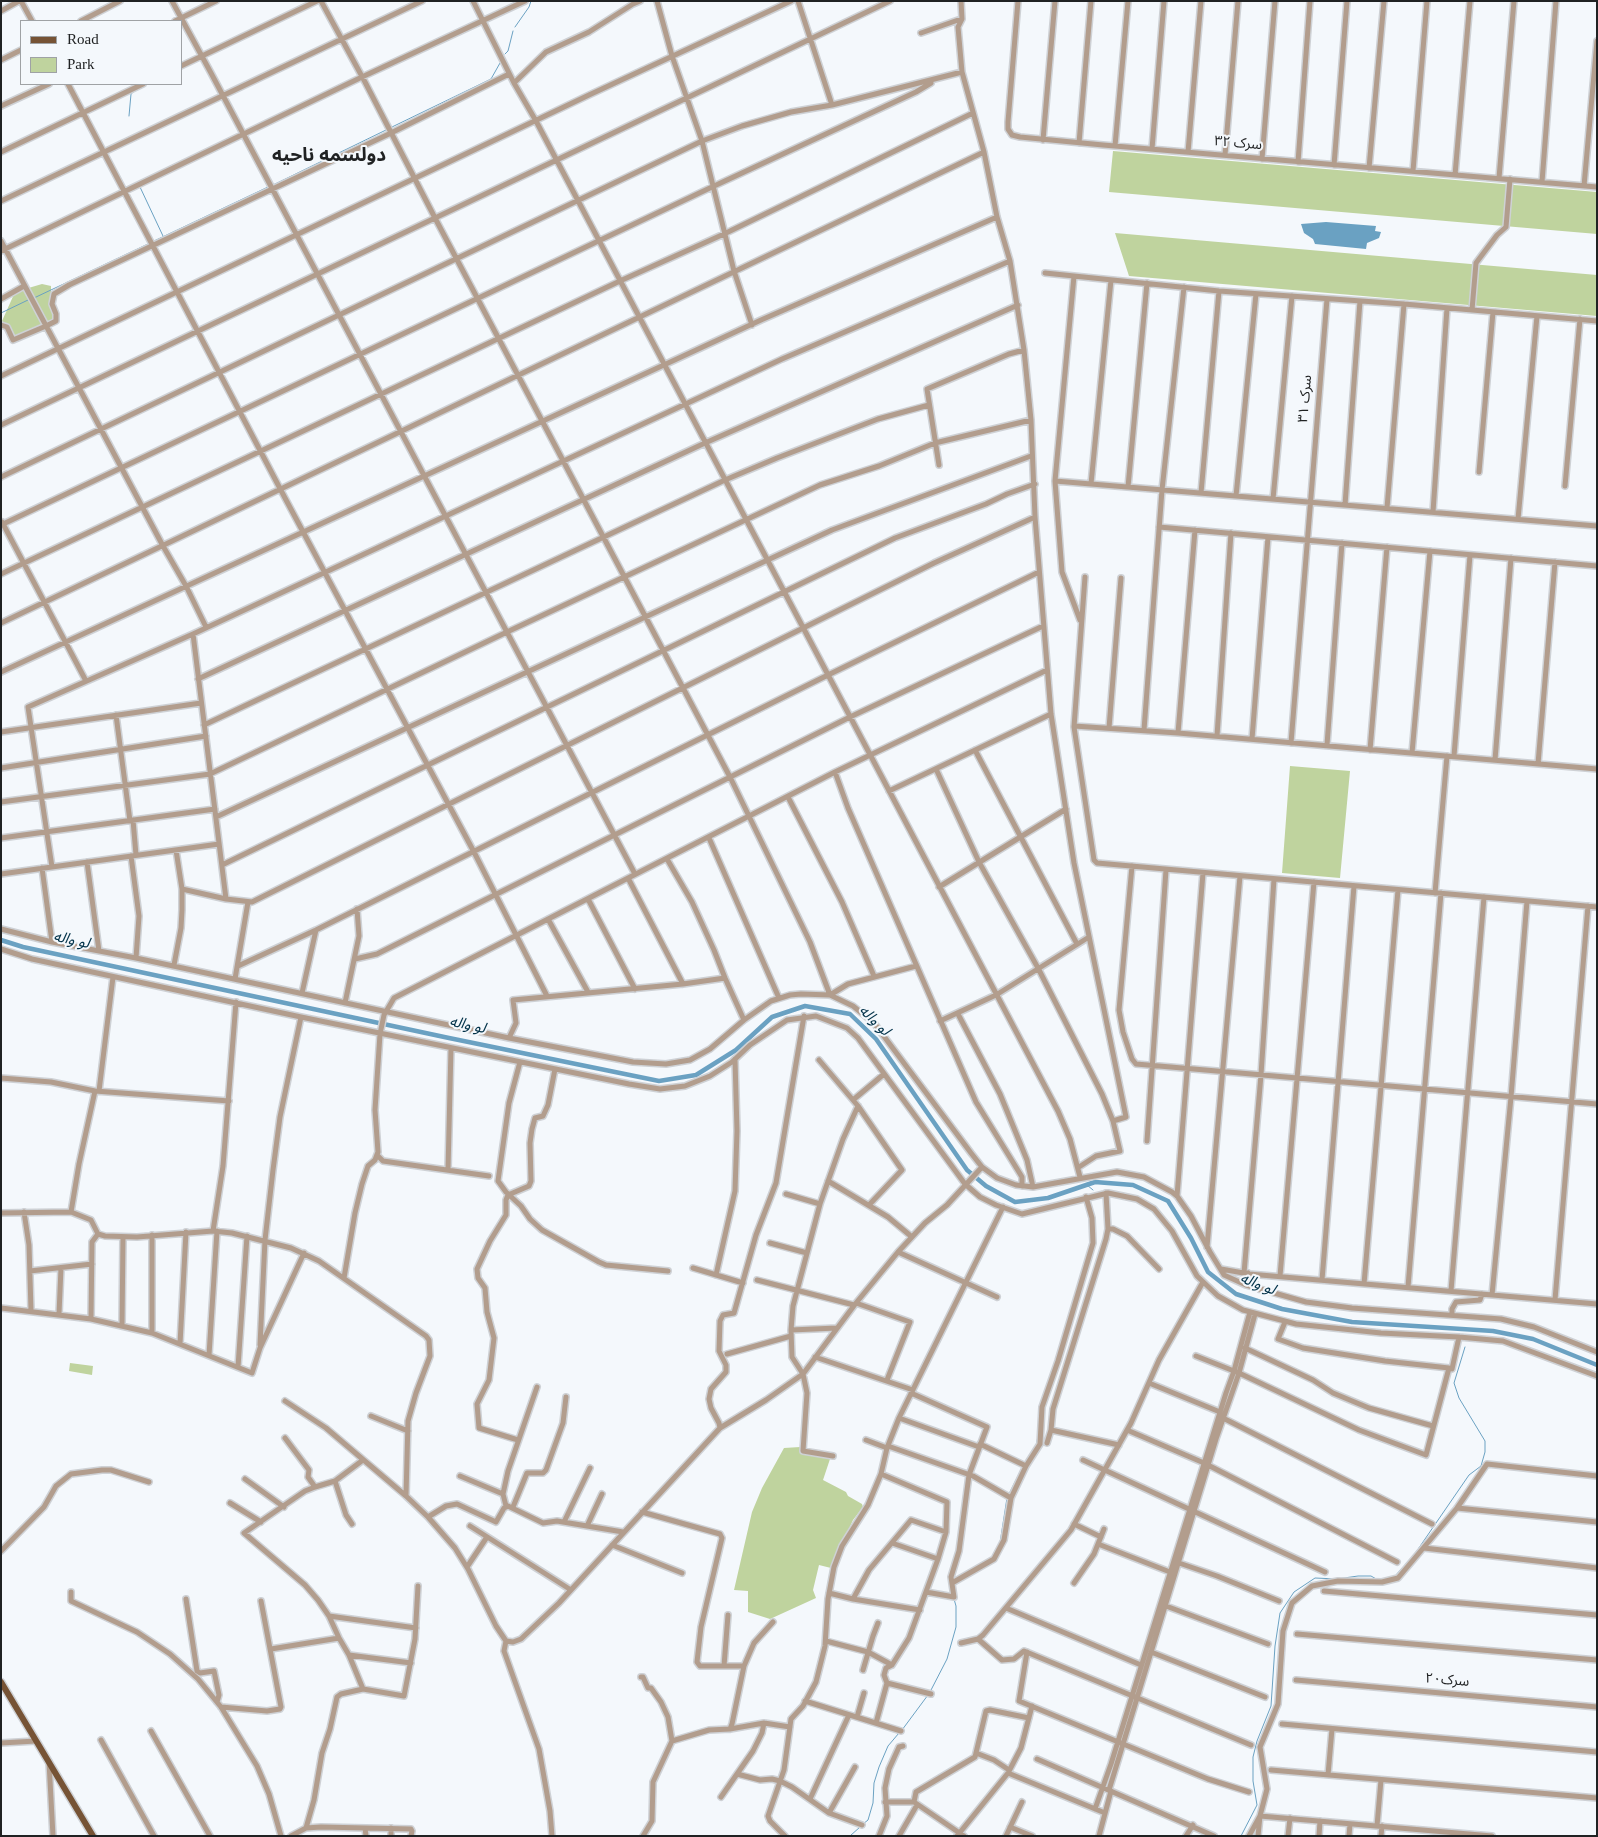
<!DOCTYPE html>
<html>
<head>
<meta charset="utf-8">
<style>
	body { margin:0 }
	#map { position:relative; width:1598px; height:1837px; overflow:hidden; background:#f4f8fc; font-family:Georgia,serif }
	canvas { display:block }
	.frame { position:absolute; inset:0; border:2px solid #202223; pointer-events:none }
	.legend { position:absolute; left:20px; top:20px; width:162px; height:65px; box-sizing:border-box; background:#f4f8fc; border:1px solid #9fa2a5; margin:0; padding:6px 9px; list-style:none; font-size:15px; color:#202223 }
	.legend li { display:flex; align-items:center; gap:10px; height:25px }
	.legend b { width:25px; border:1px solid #9fa2a5 }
</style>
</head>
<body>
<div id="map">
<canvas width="1598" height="1837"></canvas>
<div class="frame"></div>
<ul class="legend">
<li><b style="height:6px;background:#765335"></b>Road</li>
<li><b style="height:14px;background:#bfd39e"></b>Park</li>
</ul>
</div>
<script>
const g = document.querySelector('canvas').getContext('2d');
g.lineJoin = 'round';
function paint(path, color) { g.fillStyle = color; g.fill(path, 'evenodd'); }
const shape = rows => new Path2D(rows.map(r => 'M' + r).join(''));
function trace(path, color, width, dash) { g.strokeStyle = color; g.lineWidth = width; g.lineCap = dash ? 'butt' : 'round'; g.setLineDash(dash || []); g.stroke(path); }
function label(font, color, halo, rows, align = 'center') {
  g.font = font + ' Georgia,"Noto Sans Arabic",serif'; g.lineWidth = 4; g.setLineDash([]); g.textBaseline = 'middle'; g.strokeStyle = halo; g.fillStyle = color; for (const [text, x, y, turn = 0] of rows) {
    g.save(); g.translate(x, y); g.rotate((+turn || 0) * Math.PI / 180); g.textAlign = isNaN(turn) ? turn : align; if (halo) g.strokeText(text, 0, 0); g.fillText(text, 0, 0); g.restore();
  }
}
const green = shape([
	[1113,151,1597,192,1597,234,1109,192],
	[1115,233,1597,275,1597,316,1129,276],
	[42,284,51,286,51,304,54,314,53,320,14,337,2,321,15,292],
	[1290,766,1350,771,1340,878,1282,873],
	[70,1363,93,1366,92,1375,69,1371],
	[800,1447,801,1454,814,1455,830,1459,823,1480,846,1492,848,1496,862,1504,863,1507,853,1520,831,1568,819,1565,813,1590,816,1598,770,1619,748,1612,748,1591,734,1590,752,1512,762,1488,784,1448]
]);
const water = shape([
	[1326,222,1376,226,1375,231,1381,232,1379,238,1367,243,1366,249,1315,244,1313,239,1304,233,1301,224]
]);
const stream = shape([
	[515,27,529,7,531,1],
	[505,54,508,51,513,31],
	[129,116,131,94,137,89],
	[392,127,491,79,500,63],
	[273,185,386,130],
	[140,187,163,236],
	[154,241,268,187],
	[34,298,148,244],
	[1,313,28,300],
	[1087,1185,1093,1190],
	[1051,1374,1057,1356],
	[1036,1446,1038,1436],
	[1024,1463,1032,1452],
	[1009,1494,1023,1466],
	[1000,1543,1007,1498],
	[1395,1576,1414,1555,1469,1475,1481,1466,1485,1452,1485,1441,1459,1398,1454,1383,1465,1347],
	[930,1692,947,1659,956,1627,956,1606,954,1599],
	[902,1730,928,1695],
	[863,1824,868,1820,873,1803,874,1783,879,1767,888,1746,899,1733],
	[850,1836,860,1827],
	[1241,1836,1257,1805,1253,1781,1253,1757,1257,1741,1271,1706,1275,1646,1280,1613,1294,1592,1315,1578,1337,1579,1358,1576,1371,1576,1378,1580]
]);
const canal = shape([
	[1,940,23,947,449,1038,659,1081,696,1075,736,1050,772,1017,805,1006,850,1014,876,1039,967,1170,986,1186,1015,1202,1048,1198,1095,1182,1133,1185,1168,1201,1191,1238,1208,1272,1236,1294,1282,1309,1352,1322,1493,1331,1533,1339,1597,1365]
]);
const minor = shape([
	[21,1,32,21],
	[172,1,211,73,635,874],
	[321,1,365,82,435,218,730,777,810,942,830,995,848,984,916,966],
	[473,1,514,83,536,121,1058,1111,1070,1139,1080,1177],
	[657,1,672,56,702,141,734,271,752,325],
	[798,1,832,105],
	[961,1,962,19,958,27,962,72,984,152],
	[1018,1,1008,122,1008,129,1012,135,1020,137,1103,145,1597,187],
	[1,11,19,1],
	[81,21,120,1],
	[175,21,216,1],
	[921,33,961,19],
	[1,60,21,50],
	[181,66,317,1],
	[514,83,546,52,589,32,633,4,640,1],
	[68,84,285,498,474,852,547,996],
	[1,106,49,84],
	[1043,140,1055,1],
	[1079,143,1091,1],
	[1115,146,1128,1],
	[1152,149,1164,1],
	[1,152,143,84],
	[1188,152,1201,1],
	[1225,155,1238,1],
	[1262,159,1275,1],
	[1298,162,1310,1],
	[1334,165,1347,1],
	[1369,168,1384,1],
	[1413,171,1427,1],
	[1455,175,1470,1],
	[1499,178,1514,1],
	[1542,182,1556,1],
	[1584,186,1597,41],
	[1,201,422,1],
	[1,241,163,546,186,586,206,627],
	[1,251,362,77,525,1],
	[1045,273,1219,291,1404,304,1597,321],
	[1074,276,1055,481,1062,572,1080,620],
	[1,299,24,286],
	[1472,310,1476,263,1497,235,1506,227,1510,179],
	[1,325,7,327,13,340,46,326,56,321,56,314,52,304,54,294,69,285,391,133,509,74],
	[1,376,589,95,791,1],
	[1,425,890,1],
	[939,465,927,389,1009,354,1024,350],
	[1479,472,1493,312],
	[1,477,702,141,742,126,791,112,832,105,962,72],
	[1055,481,1597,526],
	[1091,484,1111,280],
	[1565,486,1580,319],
	[1128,487,1147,283],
	[1201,493,1219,291],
	[1236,496,1256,294],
	[1273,499,1292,296],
	[1345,505,1360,301],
	[1387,508,1404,304],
	[1433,512,1447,308],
	[1518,519,1537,316],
	[2,522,86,681],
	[1,525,712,187,916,92,931,83],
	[1159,527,1597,566],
	[1,574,620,281,724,234,973,113],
	[1085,577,1074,727,1094,860,1097,863,1597,907],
	[1,623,984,152,997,217,1010,261,1024,350,1031,420,1035,517,1051,714,1074,863,1126,1117,1113,1121,1120,1151,1096,1156,1079,1167],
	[193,634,226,899],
	[1,672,761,320,997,217],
	[198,679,705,443,1018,305],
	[116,715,130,821],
	[204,725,725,480,777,458,878,419,929,405],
	[1074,726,1178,733,1597,769],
	[1109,728,1121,578],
	[1144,730,1162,490,1184,287],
	[1,732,201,703],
	[1178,733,1195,530],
	[1217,736,1231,533],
	[1252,739,1268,537],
	[1291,743,1327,299],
	[1327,745,1342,543],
	[975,750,1077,944],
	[1370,750,1387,547],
	[1412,753,1430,551],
	[1454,756,1470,555],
	[1495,760,1511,558],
	[1538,764,1555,562],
	[1,768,206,736],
	[936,769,979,862,1038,968,1102,1094,1113,1121],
	[835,772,848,808,976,1102,1022,1177,1022,1186],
	[889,791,1051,714],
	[788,797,842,902,874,976],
	[1,802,210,774,507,632,820,485,879,466,935,443,1031,420],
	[216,817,832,530,1031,456],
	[133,820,136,855],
	[1,838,215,809],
	[709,838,779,998],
	[131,856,139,916,136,958],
	[667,859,692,902,714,950,725,978,744,1020],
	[87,862,99,951],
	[222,865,895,538,986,504,1007,494,1035,484],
	[1132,866,1119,1010,1123,1032,1132,1059,1136,1064,1597,1104],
	[52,867,28,707,193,634,782,359,1010,261],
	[42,868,52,942],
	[1,874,219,844],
	[628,878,683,984],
	[939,887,1066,809],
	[182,889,226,899,252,902,934,563,1035,517],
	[1435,893,1447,756],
	[588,899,635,989],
	[548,919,588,992],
	[1,929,52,942,136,958,509,1038,633,1062,666,1064,690,1060,710,1049,744,1020,771,1001,790,995,801,994,830,995,853,1006,874,1023,971,1153,982,1167,997,1178,1016,1185,1033,1187,1117,1172,1144,1177,1172,1192,1177,1196,1191,1216,1210,1252,1224,1275,1246,1285,1306,1302,1352,1308,1501,1319,1534,1327,1597,1352],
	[1,949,32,959,301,1017,629,1084,660,1089,685,1086,710,1076,732,1062,750,1045,787,1020,816,1016,847,1028,858,1038,965,1184,980,1197,996,1205,1022,1214,1108,1193,1137,1199,1154,1209,1172,1231,1197,1276,1218,1296,1243,1310,1296,1324,1381,1333,1459,1337,1503,1341,1597,1376],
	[355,959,377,954,850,717,1043,626],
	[174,965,181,928,182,910,182,889,176,850],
	[238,966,316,930,828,675,1039,572],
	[235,979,248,902],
	[302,993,316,930],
	[345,1003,359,936,357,909],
	[958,1014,1000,1094,1027,1160,1033,1187],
	[940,1021,996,995,1089,937],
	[509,1038,516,1023,513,1000,683,984,725,978],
	[819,1060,858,1106,902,1170,869,1205],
	[520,1062,509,1103,498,1181,506,1192,521,1206,530,1219,542,1230,599,1262,606,1265,668,1271],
	[1,1078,51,1082,95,1091,229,1101],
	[99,1091,113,977],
	[853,1100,884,1074],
	[1147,1141,1166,870],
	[377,1155,383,1161,489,1176],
	[448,1170,451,1048],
	[828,1181,888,1217,912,1237],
	[786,1194,820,1204],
	[1177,1196,1203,873],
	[24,1212,29,1245,31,1310],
	[71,1212,79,1164,95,1091],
	[1,1213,71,1212,91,1220,98,1234,105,1236,137,1237,213,1231,232,1233,291,1248,319,1261,426,1336,429,1340,430,1356,416,1393,408,1421,406,1496],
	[1108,1229,1113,1229,1127,1236,1159,1269],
	[213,1231,223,1166,236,1002],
	[770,1243,807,1253],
	[1207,1247,1240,876],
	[898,1252,997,1297],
	[693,1268,743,1283],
	[1221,1269,1249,1274,1597,1304],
	[30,1271,92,1264],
	[1244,1273,1261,1075,1274,879],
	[1248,1273,1259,1289],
	[716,1275,735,1191,737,1131,735,1059],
	[1280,1276,1314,882],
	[344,1278,355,1213,362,1184,368,1166,375,1160,378,1152,375,1110,380,1034,384,1015,394,998,835,772,1047,670],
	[757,1280,854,1305],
	[1322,1280,1354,886],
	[1364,1284,1398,890],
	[1408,1287,1441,893],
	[1451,1291,1484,897],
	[1492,1295,1511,1097,1527,901],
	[1555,1300,1588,906],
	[856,1303,910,1322,887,1380],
	[1,1308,91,1319,152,1333,252,1373,260,1348,304,1253],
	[59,1314,61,1268],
	[1452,1315,1452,1309,1456,1302,1480,1300,1482,1294],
	[91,1319,92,1242,98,1234],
	[1285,1322,1278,1339,1303,1348,1385,1361,1449,1368],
	[122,1326,123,1237],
	[791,1330,837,1328],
	[152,1333,152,1235],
	[180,1344,186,1232],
	[260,1345,265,1240,273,1170,280,1117,301,1017],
	[1245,1348,1313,1380,1333,1393,1369,1408,1433,1426],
	[727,1354,791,1336],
	[209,1355,217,1231],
	[1196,1356,1239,1373,1359,1430,1426,1455,1449,1368,1452,1369,1459,1337],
	[815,1357,913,1390],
	[238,1367,247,1236],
	[1149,1383,1220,1412],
	[911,1393,987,1427,969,1475,959,1551,951,1577,954,1597,926,1592],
	[285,1401,326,1428,406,1496,428,1517,455,1548,468,1569,496,1626,506,1641,513,1642,521,1639,559,1603,720,1428,766,1400,803,1374,856,1303,898,1252,925,1223,947,1205,982,1167],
	[371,1416,408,1431],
	[1221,1417,1432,1524],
	[899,1418,979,1447],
	[720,1428,719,1423,711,1408,709,1399,711,1389,726,1372,726,1365,719,1351,720,1321,723,1315,734,1313,756,1235,776,1183,804,1016],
	[1051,1430,1119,1445],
	[1127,1430,1204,1463,1397,1562],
	[285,1438,309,1470,308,1477,315,1487],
	[518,1440,479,1428,477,1404,489,1380,494,1338,487,1312,485,1288,478,1278,477,1269,490,1241,506,1215,506,1200,508,1195,529,1186,531,1181,530,1143,532,1129,535,1118,543,1116,548,1105,555,1069],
	[866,1440,887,1448],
	[1047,1443,1051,1430,1053,1409,1106,1239,1108,1229,1106,1193],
	[980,1444,1026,1466],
	[888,1446,973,1476,1011,1498],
	[833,1456,803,1451,807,1393,803,1374,792,1357,791,1330,793,1306,820,1204,843,1139,858,1106],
	[1083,1460,1325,1572],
	[460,1476,503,1494],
	[245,1479,284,1507],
	[335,1481,346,1515,352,1524],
	[230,1503,261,1522],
	[506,1506,503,1494,508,1471,537,1387],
	[513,1507,527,1473,543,1473,546,1470,563,1423,566,1397],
	[1457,1508,1597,1522],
	[642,1512,720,1534,722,1538,701,1627,697,1662,700,1666,744,1666],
	[428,1517,446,1506,457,1504,496,1522,504,1508,508,1506,543,1523,557,1521,623,1532],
	[564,1522,590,1468],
	[1074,1524,1101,1537],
	[470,1526,571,1590],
	[587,1526,602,1494],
	[892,1543,938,1559],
	[1098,1544,1170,1572],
	[612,1545,682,1573],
	[1424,1548,1597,1568],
	[1,1551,44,1507,56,1486,71,1474,102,1470,111,1470,149,1482],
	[1179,1563,1217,1576,1279,1601],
	[467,1567,487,1537],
	[952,1583,994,1559,1004,1540,1011,1498,1026,1466,1040,1444,1042,1407,1058,1361,1093,1243,1092,1218,1086,1197],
	[1074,1583,1094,1554,1104,1529],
	[1324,1591,1597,1615],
	[71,1592,71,1601,137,1632,170,1654,198,1679,221,1707,257,1766,269,1794,281,1836],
	[829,1593,853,1599,920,1610],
	[186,1599,197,1671,200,1673,214,1671,219,1695,217,1702],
	[853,1599,869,1570,911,1520,946,1532],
	[1166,1606,1268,1644],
	[1006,1608,1141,1665],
	[329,1616,416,1628],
	[1297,1634,1597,1660],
	[978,1639,1002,1660,1014,1659,1024,1651,1251,1745],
	[506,1641,504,1651,539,1749,550,1811,552,1836],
	[826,1641,868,1652,892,1665],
	[961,1643,978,1639,983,1635,1071,1530,1131,1423,1159,1360,1203,1282],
	[271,1649,339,1638],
	[1027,1652,1019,1701,1208,1779,1249,1792],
	[1151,1652,1265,1697],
	[349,1655,411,1663],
	[724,1666,728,1615],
	[863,1670,873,1636,878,1623],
	[641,1677,643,1677,648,1688,651,1688,661,1702,668,1717,672,1741],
	[1296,1680,1597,1707],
	[887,1683,931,1694],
	[363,1689,349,1655,339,1638,329,1616,318,1600,305,1585,244,1533,305,1491,315,1487,335,1481,363,1460],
	[805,1701,901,1731],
	[221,1707,267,1711,280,1709,281,1707,261,1601],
	[857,1717,864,1693],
	[876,1723,887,1683,884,1675,886,1668,892,1665,909,1638,938,1559,946,1532,947,1502,881,1474],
	[1282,1724,1597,1752],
	[730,1729,732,1724,744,1666,754,1643,773,1622],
	[151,1731,210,1836],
	[101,1740,154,1836],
	[1,1743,36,1741],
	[976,1753,994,1760,1009,1770],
	[1037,1759,1214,1836],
	[49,1762,53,1836],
	[1271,1770,1597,1798],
	[1008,1773,1021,1748,1032,1706],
	[737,1774,760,1780,772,1779,780,1781,792,1787,829,1813,862,1825],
	[1328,1775,1332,1729],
	[1109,1790,1216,1439,1239,1373,1255,1314],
	[721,1797,753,1751,762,1733,764,1723],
	[810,1799,849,1715],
	[885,1802,914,1802,964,1836],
	[914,1802,916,1792,975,1757,986,1711,990,1710,1029,1718],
	[1095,1809,1111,1764,1226,1393,1234,1371,1250,1312],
	[829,1813,855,1767],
	[1377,1826,1381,1780],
	[1010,1827,1032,1836],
	[306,1828,314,1800,322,1753,330,1729,337,1697,341,1694,363,1689,404,1696,415,1639,418,1586],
	[365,1828,366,1836],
	[391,1828,391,1836],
	[291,1836,306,1828,321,1827,411,1829,412,1831,411,1836],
	[643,1836,652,1821,653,1782,672,1741,709,1730,730,1729,764,1723,790,1727],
	[785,1836,770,1821,768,1816,784,1770,791,1719,803,1706,816,1682,825,1646,828,1599,834,1567,842,1546,868,1505,881,1474,887,1448,899,1418,1003,1207],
	[879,1836,887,1816,885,1788,889,1769,899,1747,903,1746],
	[899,1836,917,1805],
	[957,1836,1008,1773,1105,1813],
	[1006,1836,1022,1802],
	[1099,1836,1111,1791],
	[1186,1836,1193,1825],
	[1249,1836,1260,1816,1267,1789,1260,1747,1278,1704,1283,1631,1292,1603,1312,1586,1338,1581,1382,1582,1398,1578,1457,1508,1487,1464,1597,1476],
	[1258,1836,1260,1816,1492,1836],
	[1288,1836,1290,1818],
	[1319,1836,1320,1821],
	[1349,1836,1350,1824],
	[1381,1836,1382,1826]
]);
const major = shape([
	[1,1682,93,1836]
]);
const streetNames = [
	["سرک ۳۲",1238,145,5],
	["سرک ۳۱",1307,399,-85],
	["سرک۲۰",1447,1682,5]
];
const waterNames = [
	["لو واله",71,942,12],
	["لو واله",873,1022,44],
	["لو واله",467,1027,12],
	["لو واله",1257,1286,21]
];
const districtNames = [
	["دولسمه ناحیه",329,158]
];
paint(green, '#bfd39e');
paint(water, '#6aa1c2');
trace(stream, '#6aa1c2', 1);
trace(canal, '#6aa1c2', 4.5);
trace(minor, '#ced1d5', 8);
trace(major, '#ced1d5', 9);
trace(minor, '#b29d8d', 5);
trace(major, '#765335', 6);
label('14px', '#202223', '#f4f8fc', streetNames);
label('italic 15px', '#023249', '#f4f8fc', waterNames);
label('bold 19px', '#202223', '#f4f8fc', districtNames);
</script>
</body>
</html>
